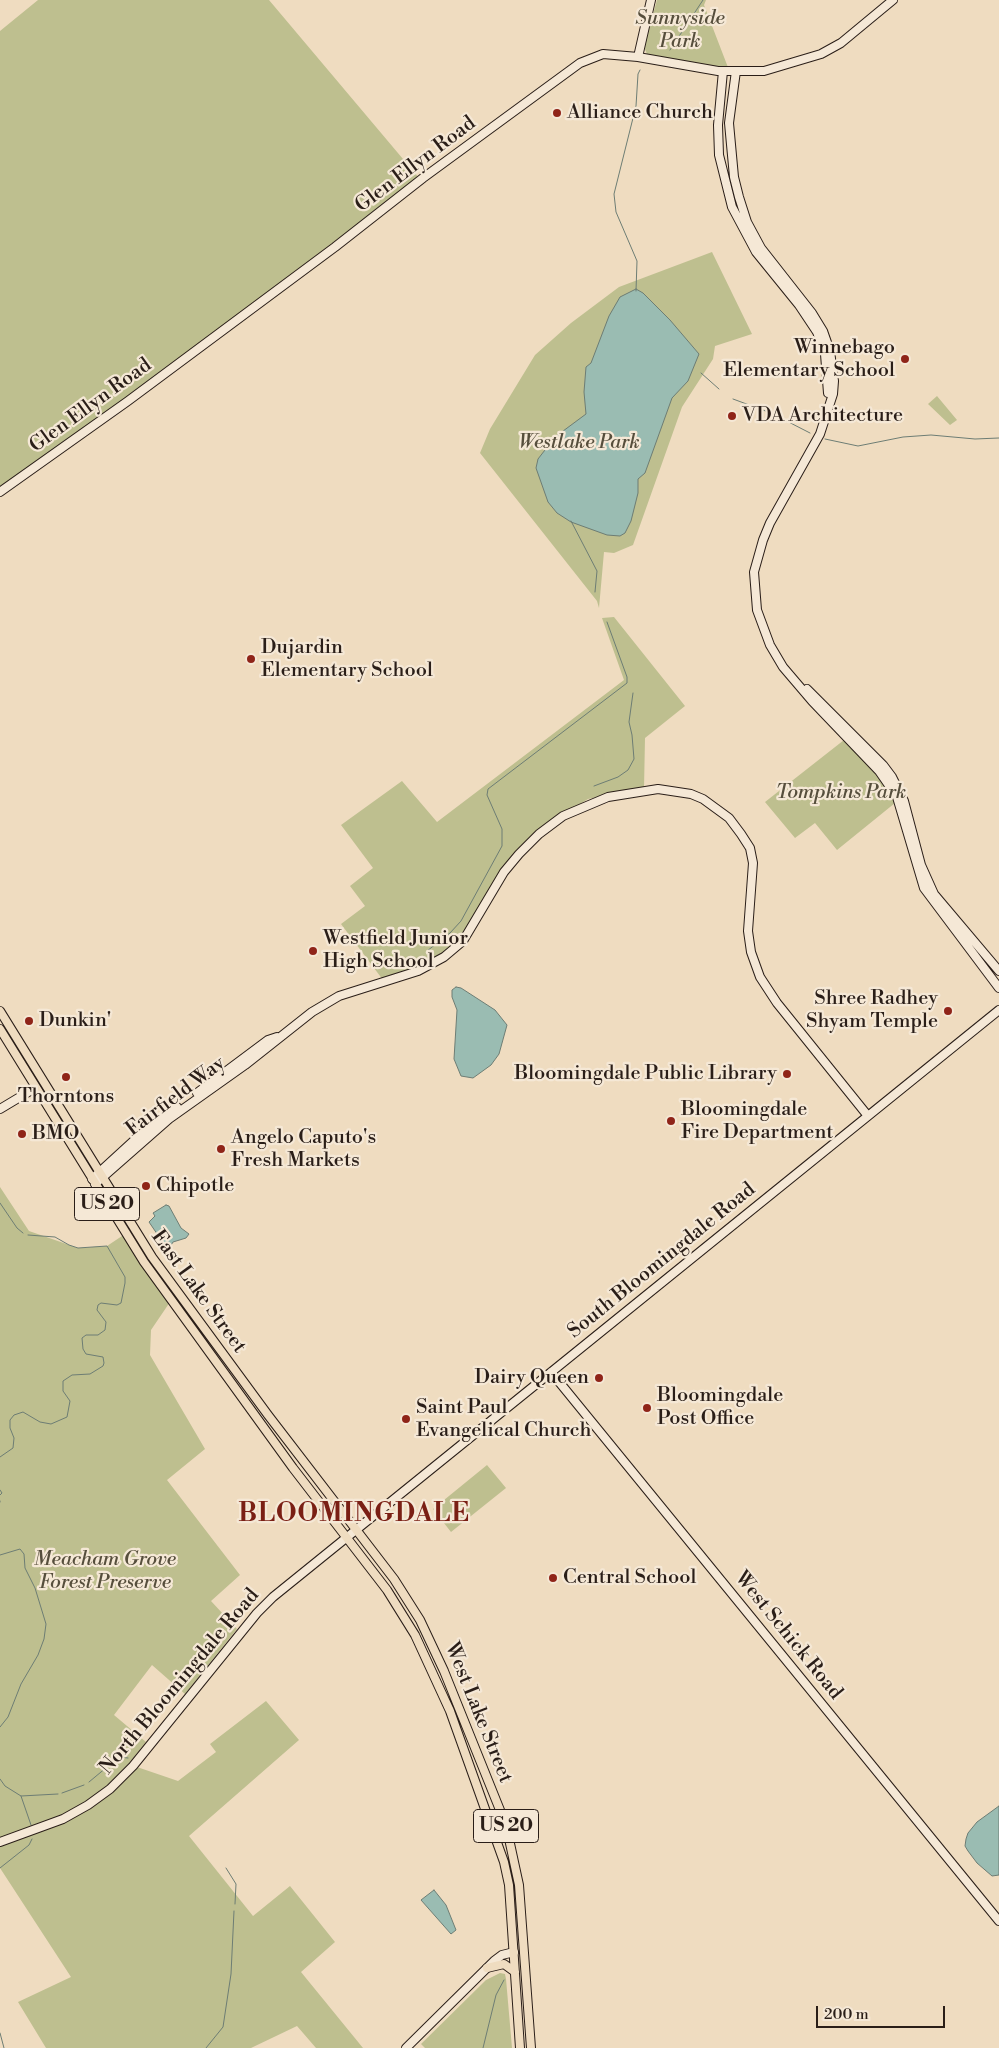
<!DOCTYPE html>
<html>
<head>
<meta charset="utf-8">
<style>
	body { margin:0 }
	#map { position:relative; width:999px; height:2048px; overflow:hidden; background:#efdcc0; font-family:"Libre Bodoni",serif }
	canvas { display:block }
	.scale { position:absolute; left:816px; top:2006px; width:129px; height:22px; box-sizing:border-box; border:2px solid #2a1e18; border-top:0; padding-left:6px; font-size:15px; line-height:18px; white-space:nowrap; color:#2a1e18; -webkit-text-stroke:4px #f5e8d6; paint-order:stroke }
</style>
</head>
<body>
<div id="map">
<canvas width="999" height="2048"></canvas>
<div class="scale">200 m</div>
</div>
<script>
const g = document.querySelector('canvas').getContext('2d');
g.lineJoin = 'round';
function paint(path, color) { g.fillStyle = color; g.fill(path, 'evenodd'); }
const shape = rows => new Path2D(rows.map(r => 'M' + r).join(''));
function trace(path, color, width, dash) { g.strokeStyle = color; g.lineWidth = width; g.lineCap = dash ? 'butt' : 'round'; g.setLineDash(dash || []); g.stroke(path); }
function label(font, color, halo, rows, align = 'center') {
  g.font = font + ' "Libre Bodoni",serif'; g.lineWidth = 4.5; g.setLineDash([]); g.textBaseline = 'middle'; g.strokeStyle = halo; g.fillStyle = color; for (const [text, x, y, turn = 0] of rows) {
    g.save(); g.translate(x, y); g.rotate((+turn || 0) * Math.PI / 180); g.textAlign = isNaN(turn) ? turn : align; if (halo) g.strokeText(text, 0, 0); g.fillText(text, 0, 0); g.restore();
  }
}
const green = shape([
	[38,0,269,0,419,178,126,398,0,489,0,31],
	[657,0,706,0,704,5,729,70,647,54,644,47],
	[712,252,752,334,715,346,713,359,682,407,633,545,614,553,604,552,599,608,597,601,480,453,490,429,535,355,571,323,619,287],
	[937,396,957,420,950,425,928,404],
	[614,617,685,706,645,738,644,789,588,799,548,824,519,850,461,940,424,967,383,980,341,924,365,906,350,886,373,868,341,825,402,781,437,822,624,680,602,618],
	[844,740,874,770,895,803,837,850,815,823,795,838,765,802],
	[0,1187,29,1231,78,1248,107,1246,125,1234,170,1302,151,1330,150,1355,205,1449,167,1480,240,1575,211,1601,237,1629,185,1694,152,1665,114,1715,146,1742,130,1762,137,1767,178,1781,216,1752,210,1744,266,1701,299,1740,189,1836,253,1916,290,1886,335,1942,301,1972,363,2048,316,2048,297,2026,251,2048,46,2048,18,2002,71,1977,0,1868],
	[487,1465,506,1488,451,1532,433,1509],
	[500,1973,505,1974,506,1979,512,2048,425,2048,421,2044,486,1980]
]);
const water = shape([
	[636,289,643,293,670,320,699,354,688,381,672,398,645,473,638,479,638,493,631,521,625,533,620,536,607,535,571,522,557,513,548,502,536,468,538,459,555,437,586,414,584,392,586,367,591,363,609,316,620,297,636,289],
	[456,987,461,988,495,1010,507,1025,499,1054,491,1065,473,1078,461,1076,454,1059,457,1010,452,997,452,990,456,987],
	[166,1205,169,1206,181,1228,189,1234,186,1238,173,1242,168,1250,149,1222,155,1216,153,1213,166,1205],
	[999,1806,999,1875,992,1876,977,1863,968,1851,965,1846,966,1839,968,1833,977,1822,999,1806],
	[434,1890,446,1905,456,1930,451,1934,421,1900,434,1890]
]);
const stream = shape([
	[670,50,703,0],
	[636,291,637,261,616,212,614,194,636,106,638,74,640,70],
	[701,373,719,389],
	[733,399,771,413,810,433],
	[825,439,858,446,903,437,931,435,975,439,999,438],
	[571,521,597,571,595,592],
	[594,786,618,777,628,770,634,759,632,735,629,722,633,693],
	[427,951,450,933,461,921,502,846,502,829,487,795,488,789,627,683,627,677,607,622],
	[0,1203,17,1228,23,1233],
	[0,1457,13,1448,14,1438,10,1428,10,1420,14,1415,23,1412,40,1422,51,1424,67,1417,70,1401,63,1391,63,1381,72,1375,90,1374,103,1366,104,1363,103,1357,86,1354,83,1349,82,1338,86,1335,98,1335,105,1330,106,1322,97,1310,98,1305,101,1303,117,1305,121,1303,125,1283,125,1277,107,1246,78,1248,69,1245,55,1237,28,1235],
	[0,1490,2,1493,0,1495],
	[0,1501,0,1502],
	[0,1555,20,1549,24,1554,25,1568,35,1588,46,1624,44,1639,38,1655,21,1684,8,1717,0,1727],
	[0,1779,5,1786,21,1796,58,1794],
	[89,1782,119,1757,128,1758],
	[62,1793,84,1785],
	[21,1796,31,1825],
	[0,1868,29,1845,32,1839],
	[226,1868,236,1884,235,1904],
	[0,2033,4,2048],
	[206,2048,223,2027,231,1974,234,1911],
	[483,2048,496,1995,504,1980]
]);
const secondary = shape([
	[638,57,651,0],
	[723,71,718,125,719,155,732,207,756,252,799,305,817,332,825,354,828,393],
	[736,71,729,123,734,177,739,197,747,222,761,248,812,313,823,331,830,351,834,381,833,394,820,434,770,523,763,540,754,572,757,610,770,645,783,667,812,701,879,771,897,797,924,888,999,988],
	[0,492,128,401,335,247,423,178,580,63,603,54,638,57,718,71,764,71,821,54,841,43,893,0],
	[807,689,883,765,892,777,904,801,921,865,934,894,999,971],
	[197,1093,268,1040,277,1037],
	[0,1109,35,1088],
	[92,1179,140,1135,177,1107],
	[95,1184,169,1119,245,1065,312,1012,339,996,418,971,444,957,463,941,504,872,519,854,539,834,563,816,608,797,658,789,691,794,703,799,729,818,741,834,750,848,753,863,748,931,751,952,760,977,777,1003,868,1116],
	[551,1372,999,1921],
	[0,1842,63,1819,88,1805,110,1789,133,1766,257,1613,273,1597,999,1010],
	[406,2048,494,1961,502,1955,514,1952]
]);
const primary = shape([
	[0,1011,152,1257,268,1415,394,1579,420,1620,444,1671,506,1825,519,1885,531,2048],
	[0,1029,144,1262,293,1468,387,1590,415,1635,450,1711,504,1862,509,1885,520,2048],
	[487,1968,504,1964,515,1972]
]);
const markers = [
	[557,113,5,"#8f2418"],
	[905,359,5,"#8f2418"],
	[732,416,5,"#8f2418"],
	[251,659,5,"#8f2418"],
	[313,951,5,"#8f2418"],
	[948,1011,5,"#8f2418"],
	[29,1021,5,"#8f2418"],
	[787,1074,5,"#8f2418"],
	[66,1077,5,"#8f2418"],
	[671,1121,5,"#8f2418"],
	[22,1134,5,"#8f2418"],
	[221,1149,5,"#8f2418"],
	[146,1186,5,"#8f2418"],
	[599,1378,5,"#8f2418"],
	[647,1408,5,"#8f2418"],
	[406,1419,5,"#8f2418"],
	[553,1578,5,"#8f2418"]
];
const shields = [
	[107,1204,65],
	[506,1826,65]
];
const shieldNames = [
	["US 20",107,1204],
	["US 20",506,1826]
];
const parkNames = [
	["Sunnyside",680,19],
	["Park",680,42],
	["Westlake Park",579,443],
	["Tompkins Park",841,793],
	["Meacham Grove",105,1560],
	["Forest Preserve",105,1583]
];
const poiNames = [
	["Alliance Church",567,113],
	["Winnebago",895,348,"right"],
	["Elementary School",895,371,"right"],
	["VDA Architecture",742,416],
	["Dujardin",261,648],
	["Elementary School",261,671],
	["Westfield Junior",323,939],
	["High School",323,962],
	["Shree Radhey",938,999,"right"],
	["Shyam Temple",938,1022,"right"],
	["Dunkin'",39,1021],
	["Bloomingdale Public Library",777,1074,"right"],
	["Thorntons",66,1097,"center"],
	["Bloomingdale",681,1110],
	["Fire Department",681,1133],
	["BMO",32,1134],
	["Angelo Caputo's",231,1138],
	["Fresh Markets",231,1161],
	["Chipotle",156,1186],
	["Dairy Queen",589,1378,"right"],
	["Bloomingdale",657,1396],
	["Post Office",657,1419],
	["Saint Paul",416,1408],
	["Evangelical Church",416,1431],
	["Central School",563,1578]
];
const streetNames = [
	["Glen Ellyn Road",416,165,-37],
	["Glen Ellyn Road",91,406,-36],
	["Fairfield Way",176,1097,-37],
	["South Bloomingdale Road",662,1261,-39],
	["East Lake Street",198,1292,54],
	["West Schick Road",788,1636,51],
	["North Bloomingdale Road",180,1682,-50],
	["West Lake Street",478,1713,68]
];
const districtNames = [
	["BLOOMINGDALE",354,1515]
];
paint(green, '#bebf8f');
paint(water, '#9abcb2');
trace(water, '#6d7d74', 1);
trace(stream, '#6d7d74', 1);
trace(secondary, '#2a1e18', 10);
trace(primary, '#2a1e18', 10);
trace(secondary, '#f5e8d6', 8);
trace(primary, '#efdcc0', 8);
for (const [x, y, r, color] of markers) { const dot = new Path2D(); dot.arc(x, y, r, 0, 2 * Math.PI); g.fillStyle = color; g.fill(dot); trace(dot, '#f5e8d6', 2); }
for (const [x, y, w] of shields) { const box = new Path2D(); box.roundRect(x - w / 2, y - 16.5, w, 33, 4); g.fillStyle = '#f5e8d6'; g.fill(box); trace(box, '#2a1e18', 1); }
label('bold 19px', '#2a1e18', null, shieldNames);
label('italic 20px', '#564e3c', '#f5e8d6', parkNames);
label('20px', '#2a1e18', '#f5e8d6', poiNames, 'left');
label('20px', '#2a1e18', '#f5e8d6', streetNames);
g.letterSpacing = '1px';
label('bold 25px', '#7a1f14', '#f5e8d6', districtNames);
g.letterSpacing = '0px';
</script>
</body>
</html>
